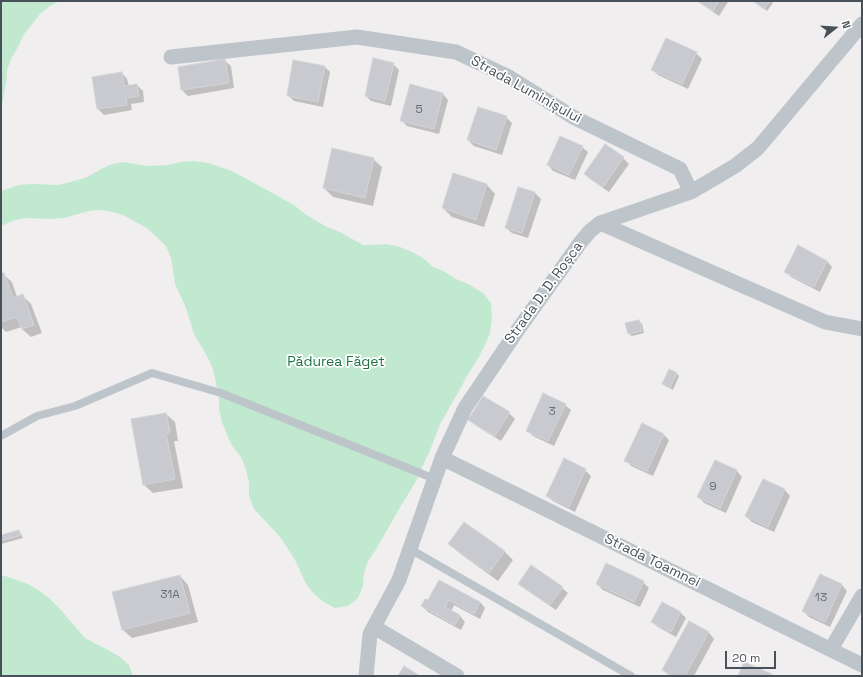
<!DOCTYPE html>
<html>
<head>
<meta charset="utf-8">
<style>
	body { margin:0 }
	#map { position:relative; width:863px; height:677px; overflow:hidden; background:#f0eeee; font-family:"Space Grotesk",sans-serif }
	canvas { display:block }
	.frame { position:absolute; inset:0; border:2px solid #485159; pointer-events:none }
	.north { position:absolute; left:815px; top:8px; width:40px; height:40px; -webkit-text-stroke:3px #fff; paint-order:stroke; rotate:73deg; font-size:11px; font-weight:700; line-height:16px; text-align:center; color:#485159 }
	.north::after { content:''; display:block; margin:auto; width:14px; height:18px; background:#485159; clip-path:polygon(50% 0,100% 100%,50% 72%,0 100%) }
	.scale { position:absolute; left:725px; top:651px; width:51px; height:18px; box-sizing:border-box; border:2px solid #485159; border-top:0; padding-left:5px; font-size:12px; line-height:14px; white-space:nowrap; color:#485159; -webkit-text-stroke:3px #fff; paint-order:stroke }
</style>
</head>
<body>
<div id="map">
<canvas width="863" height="677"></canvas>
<div class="frame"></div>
<div class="north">N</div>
<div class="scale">20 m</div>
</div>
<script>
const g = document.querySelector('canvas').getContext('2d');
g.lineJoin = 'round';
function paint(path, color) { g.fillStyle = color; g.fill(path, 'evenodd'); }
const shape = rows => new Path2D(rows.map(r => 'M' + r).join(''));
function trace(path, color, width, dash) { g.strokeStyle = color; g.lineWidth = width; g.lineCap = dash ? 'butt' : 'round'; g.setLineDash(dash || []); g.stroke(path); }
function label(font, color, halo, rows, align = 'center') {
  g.font = font + ' "Space Grotesk",sans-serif'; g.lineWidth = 3.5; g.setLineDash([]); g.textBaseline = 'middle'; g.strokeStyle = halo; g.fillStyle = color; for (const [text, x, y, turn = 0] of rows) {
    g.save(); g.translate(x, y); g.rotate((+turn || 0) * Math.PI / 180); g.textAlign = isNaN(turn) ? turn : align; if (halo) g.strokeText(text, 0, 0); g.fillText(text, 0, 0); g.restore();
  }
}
const green = shape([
	[1,1,60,1,50,6,40,14,24,34,18,47,12,57,7,70,6,83,1,110],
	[194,161,208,163,232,171,294,205,305,214,327,227,340,232,363,245,373,245,386,244,400,247,412,252,423,258,433,267,445,272,456,279,468,284,483,293,491,303,492,317,490,333,486,343,480,355,467,376,459,391,440,424,431,448,415,483,402,504,375,551,368,561,364,573,363,586,358,598,348,606,335,608,324,602,314,594,306,584,295,560,281,538,254,509,249,496,249,483,246,469,241,457,233,447,227,435,222,422,219,409,219,396,213,369,207,356,194,334,186,308,175,284,171,258,166,246,147,228,123,215,109,211,97,210,89,211,64,218,51,219,25,218,12,221,1,226,1,191,19,185,32,184,59,185,85,178,109,165,122,162,149,166,168,165,181,162],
	[1,576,5,576,28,584,40,591,50,599,59,608,85,638,96,644,108,650,120,657,129,665,133,676,1,676]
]);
const shadow = shape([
	[697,1,728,1,728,2,719,16],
	[754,1,771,1,773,3,767,11],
	[696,53,702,59,688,89,658,75,653,70],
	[225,61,231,66,234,88,188,96,182,90,179,68],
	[393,64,399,70,391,106,371,101,366,96],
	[324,66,330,72,323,107,294,101,288,95],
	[122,73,127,79,129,86,137,85,143,91,144,102,131,104,132,110,104,115,98,109],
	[443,94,448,100,439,134,407,126,402,121],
	[506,117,512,123,502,155,474,146,468,140],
	[582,147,588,152,575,180,553,171,548,165],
	[623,158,629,164,609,192,590,179,585,174],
	[373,159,382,167,373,206,333,197,324,188],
	[454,174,487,185,495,194,484,227,452,217,443,208],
	[519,188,535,193,541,199,528,238,512,233,506,228],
	[798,247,827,261,832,267,820,292,791,277,786,271],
	[3,274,12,282,17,297,22,295,31,304,42,333,31,337,22,329,22,327,6,332,1,327,1,275],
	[639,321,642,324,644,333,632,336,629,334],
	[670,370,677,374,679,376,673,390,666,386,663,384],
	[565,405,571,410,554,446,533,436,527,430],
	[509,413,515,419,501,441,475,425,470,420],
	[166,414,175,422,178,441,174,441,183,488,153,493,144,485],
	[664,435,669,440,653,476,631,466,626,460],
	[715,461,737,471,742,477,726,513,704,503,699,497],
	[585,470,591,476,575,512,553,501,547,496],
	[763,480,785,490,790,496,774,532,752,522,746,516],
	[19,531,21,534,23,538,1,544,1,536],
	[450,544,504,551,513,560,498,581,458,552],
	[820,575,842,585,847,591,830,627,809,617,803,611],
	[180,576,188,585,198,622,132,638,123,630,114,592],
	[439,581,480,602,485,608,480,619,454,605,451,612,460,616,465,622,461,630,428,612,422,606,428,602],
	[643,582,649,588,640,607,603,590,597,584],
	[520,583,562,588,568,593,556,610,525,589],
	[662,603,681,613,686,618,676,637,658,627,652,622],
	[689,623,709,633,714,639,694,676,670,676,663,670]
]);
const building = shape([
	[698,1,719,1,713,11,698,1],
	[753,1,770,1,764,9,753,1],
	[666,38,697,52,682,84,651,70,666,38],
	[373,58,394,63,385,101,365,96,373,58],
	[225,59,229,83,181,90,178,67,225,59],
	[293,60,325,66,318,102,287,96,293,60],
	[122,72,124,86,137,84,139,96,126,98,127,105,97,109,92,77,122,72],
	[410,84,443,93,434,129,400,121,410,84],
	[478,107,507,116,496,150,467,140,478,107],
	[560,136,583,146,569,175,547,165,560,136],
	[605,144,624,157,603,187,584,174,605,144],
	[332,148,374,158,365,198,323,188,332,148],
	[453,173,487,184,476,220,442,208,453,173],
	[518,187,535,192,522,233,505,228,518,187],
	[798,245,827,261,814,287,784,272,798,245],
	[1,273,4,273,13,298,23,294,34,325,22,329,17,317,1,322,1,273],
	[639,320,642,331,628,334,625,323,639,320],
	[669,369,677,373,670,388,662,384,669,369],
	[543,393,566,404,548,441,526,431,543,393],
	[483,396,510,412,495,436,468,420,483,396],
	[166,413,170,432,166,433,175,479,143,485,131,419,166,413],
	[642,423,664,434,647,471,624,461,642,423],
	[564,458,586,469,569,507,546,496,564,458],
	[715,460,737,470,720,508,697,497,715,460],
	[763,479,785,489,768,527,745,516,763,479],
	[464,522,505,551,489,573,448,544,464,522],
	[19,530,21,535,1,541,1,535,19,530],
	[606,563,644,581,634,602,596,584,606,563],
	[531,565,563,587,550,605,518,584,531,565],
	[820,574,842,584,825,622,802,611,820,574],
	[180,575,190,613,122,630,112,592,180,575],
	[439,580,480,602,474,614,449,600,445,607,460,615,455,625,421,606,425,599,428,600,439,580],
	[662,602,681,612,671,632,651,622,662,602],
	[689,621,709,632,685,676,673,676,662,670,689,621],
	[744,662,772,674,771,676,738,676,744,662],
	[404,666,420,676,398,676,404,666]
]);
const lane = shape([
	[1,436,37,416,75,406,152,373,221,393,435,479],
	[410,549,631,676]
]);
const street = shape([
	[171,57,357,37,456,52,509,77,573,117,680,169,691,192],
	[600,223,825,322,862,329],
	[442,458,862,665],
	[374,627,457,676],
	[831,649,862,596],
	[366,676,370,634,399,580,442,458,465,408,517,331,580,243,590,231,600,223,691,192,735,166,758,148,862,24]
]);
const numberNames = [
	["5",419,110],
	["3",552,412],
	["9",713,487],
	["31A",170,595],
	["13",821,598]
];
const streetNames = [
	["Strada Luminișului",526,90,29],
	["Strada D. D. Roșca",544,293,-54],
	["Strada Toamnei",652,561,26]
];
const parkNames = [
	["Pădurea Făget",336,362]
];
paint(green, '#c0e9cf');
paint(shadow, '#0003');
paint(building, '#c9cad0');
trace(building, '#d2d4d8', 1);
trace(lane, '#bdc5cb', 8);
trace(street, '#bdc5cb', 15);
label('12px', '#686f77', null, numberNames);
label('14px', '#485159', '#fff', streetNames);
label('14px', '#217247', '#fff', parkNames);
</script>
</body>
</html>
